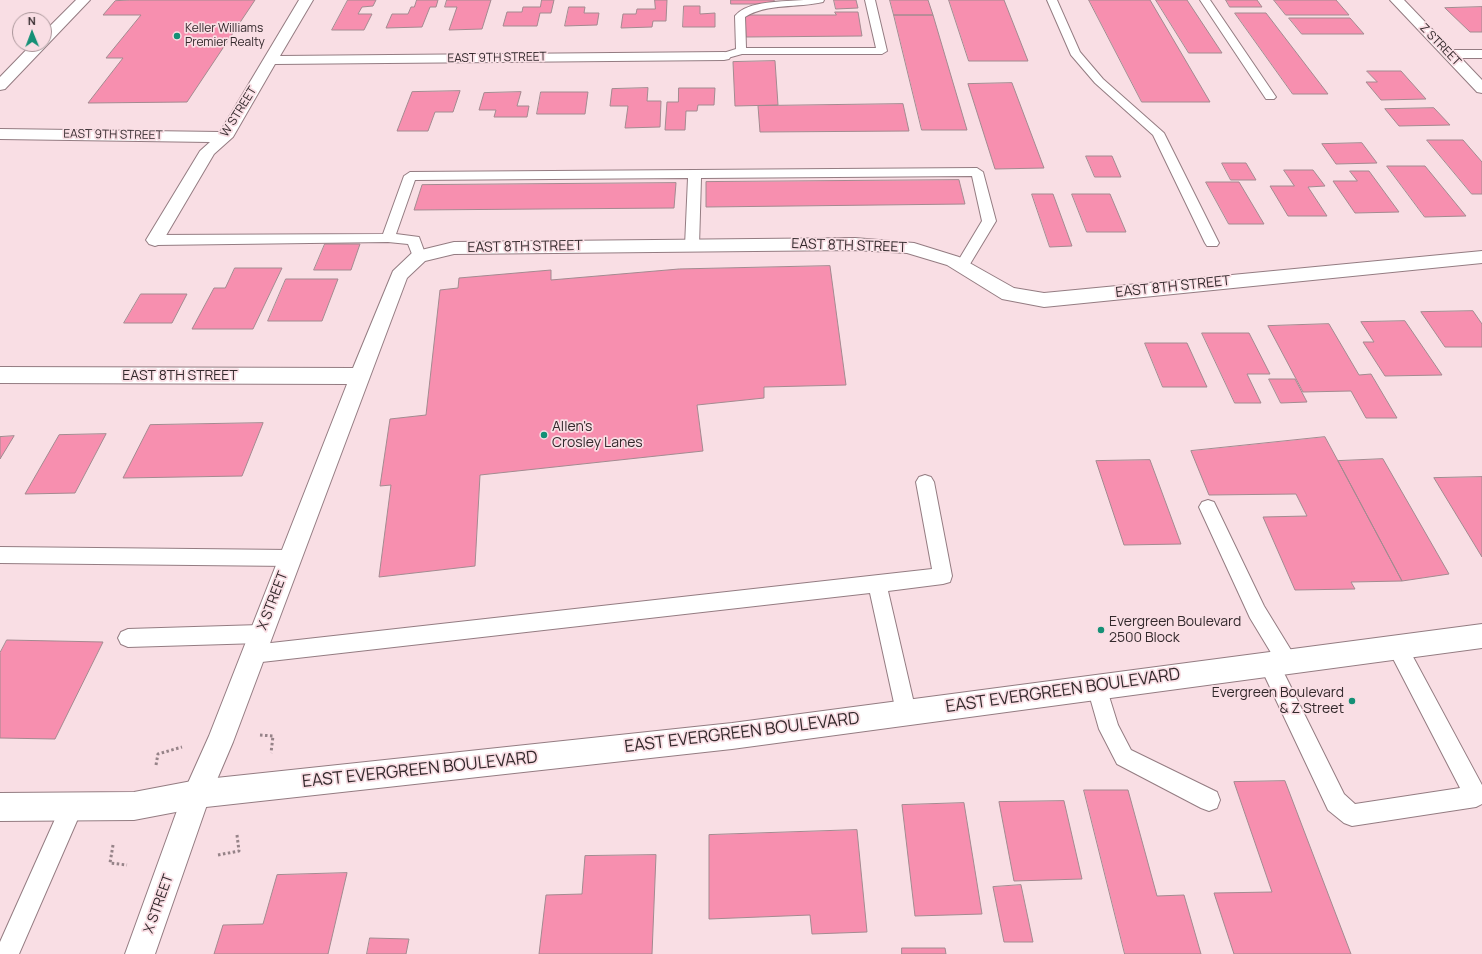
<!DOCTYPE html>
<html>
<head>
<meta charset="utf-8">
<style>
	body { margin:0 }
	#map { position:relative; width:1482px; height:954px; overflow:hidden; background:#f9dee4; font-family:Manrope,sans-serif }
	canvas { display:block }
	.north { position:absolute; left:12px; top:12px; width:40px; height:40px; box-sizing:border-box; background:#f9dee4; border:1px solid #aa969a; border-radius:50%; rotate:359deg; font-size:11px; font-weight:700; line-height:16px; text-align:center; color:#33292c }
	.north::after { content:''; display:block; margin:auto; width:14px; height:18px; background:#159076; clip-path:polygon(50% 0,100% 100%,50% 72%,0 100%) }
</style>
</head>
<body>
<div id="map">
<canvas width="1482" height="954"></canvas>
<div class="north">N</div>
</div>
<script>
const context = document.querySelector('canvas').getContext('2d');
context.lineJoin = 'round';
function paint(path, color) { context.fillStyle = color; context.fill(path, 'evenodd'); }
function trace(path, color, width, dash) { context.strokeStyle = color; context.lineWidth = width; context.lineCap = dash ? 'butt' : 'round'; context.setLineDash(dash || []); context.stroke(path); }
function write(font, color, halo, rows, align = 'center') {
  context.font = font + ' Manrope,sans-serif'; context.lineWidth = 3.5; context.setLineDash([]); context.textBaseline = 'middle'; context.strokeStyle = halo; context.fillStyle = color; for (const [text, x, y, turn = 0] of rows) {
    context.save(); context.translate(x, y); context.rotate((+turn || 0) * Math.PI / 180); context.textAlign = isNaN(turn) ? turn : align; if (halo) context.strokeText(text, 0, 0); context.fillText(text, 0, 0); context.restore();
  }
}
const building = new Path2D(`
	M130,0H255L187,102L88,103L123,58H106L141,15H103L115,1Z
	M348,0H376L373,6L362,7L358,14H372L364,30H332Z
	M417,0H438L436,7H430L422,27L386,28L392,14H408L411,7H414Z
	M447,0H491L482,29L449,30L457,7H445Z
	M542,0H554L551,13H540L537,26H503L507,12H522L523,7H540Z
	M655,0H667L666,21H653L652,27L621,28L623,14H636L637,9H655Z
	M731,0H774L775,4H731Z
	M834,0H856L858,8L836,9Z
	M890,0H928L933,15H894Z
	M949,0H1004L1028,61H969Z
	M1089,0H1150L1210,102H1142Z
	M1156,0H1187L1222,53H1189Z
	M1226,0H1257L1262,7H1230Z
	M1274,0H1336L1349,15H1286Z
	M684,6H700V14L715,13V27H683Z
	M569,7H585L584,13H599L597,25L565,26Z
	M1482,7V32H1470L1445,8Z
	M835,12H858L862,36L746,37L745,15H836Z
	M1235,13H1266L1328,94H1293Z
	M894,15H933L967,130H922Z
	M1289,18H1350L1364,34H1302Z
	M775,61L778,105L735,106L733,62Z
	M1367,71H1401L1426,99L1381,100L1366,82H1377Z
	M1012,83L1044,168L995,169L968,84Z
	M648,88L647,101H661L660,127L625,128L628,106H610L612,89Z
	M679,88H715L714,105H698L697,111H686L685,130H665L667,102H678Z
	M460,91L453,112H435L428,131H397L412,92Z
	M521,92L517,106H529L527,117H494L496,110H479L484,93Z
	M541,92H588L585,114H537Z
	M903,104L909,131L760,132L758,106Z
	M1434,108L1450,125L1399,126L1385,109Z
	M1427,140H1463L1482,162V194H1472Z
	M1362,143L1377,163L1336,164L1322,144Z
	M1086,156H1112L1121,177H1095Z
	M1222,163H1246L1256,180H1231Z
	M1387,166H1425L1466,216L1425,217Z
	M1284,170H1313L1325,186L1308,187L1327,216H1288L1270,186H1294Z
	M1350,171H1369L1399,212L1355,213L1333,181H1357Z
	M959,180L965,204L706,207V182Z
	M1206,182H1239L1264,224H1229Z
	M676,183L674,208L414,210L422,185Z
	M1032,194H1053L1072,246L1050,247Z
	M1072,194H1110L1126,232H1087Z
	M325,244H360L351,270H314Z
	M830,266L846,385L764,387V398L697,405L703,451L480,475L475,566L379,577L391,485L380,486L390,419L426,415L440,290L458,288L459,278L551,270V280L679,269Z
	M235,268H282L253,329H192L214,288H225Z
	M286,279H338L322,321H268Z
	M141,294H187L172,323H124Z
	M1473,311L1482,324V347H1445L1421,312Z
	M1405,321L1442,375L1385,376L1363,342H1374L1361,322Z
	M1329,324L1359,375L1371,374L1397,418H1366L1351,391L1303,392L1268,326Z
	M1202,333H1249L1270,374H1247L1261,403H1235Z
	M1145,343H1187L1207,387H1163Z
	M1269,379H1295L1307,402L1281,403Z
	M263,423L242,476L123,478L150,425Z
	M106,434L75,493L25,494L59,435Z
	M14,436L0,459V437Z
	M1325,437L1338,461L1402,581L1351,582L1355,589L1295,590L1263,517L1307,516L1296,494L1209,495L1191,451Z
	M1383,459L1449,574L1402,581L1338,461Z
	M1150,460L1181,544L1124,545L1096,461Z
	M1482,477V557L1434,478Z
	M7,640L103,642L55,739L0,738V653Z
	M1285,781L1351,954H1234L1214,893L1272,892L1234,782Z
	M1084,790H1128L1157,896L1184,895L1201,954H1125Z
	M1064,801L1082,879L1014,881L999,802Z
	M964,803L982,914L915,916L902,805Z
	M857,830L867,932L812,934L810,915L709,919V835Z
	M656,855L652,954H539L546,895L582,894L585,856Z
	M347,873L328,954H214L223,925L263,924L277,875Z
	M1021,885L1033,942H1004L993,887Z
	M370,938L409,939L406,954H367Z
	M902,948H945L946,954H902Z`);
paint(building, '#f78faf');
trace(building, '#a38a90', 1);
const service = new Path2D(`
	M804,0H824L823,2C798,8 767,3 745,17L746,48H876L865,0H875L887,51L882,54H742L724,59L719,56L720,54L736,49L735,16C748,0 784,2 804,0Z
	M1047,0H1057L1080,52L1103,79L1164,133L1219,243L1217,246H1207L1205,243L1153,135L1095,83L1071,55Z
	M1200,0H1210L1276,97L1274,99H1266Z
	M977,168L983,172L996,221L967,269H957L955,266L982,221L972,176L701,178L699,246L697,249H687L685,246L688,178L415,180L396,234L419,237L426,256L424,259H414L408,244L388,242L155,245L150,243L148,240L150,237L155,235L383,234L404,176L410,172Z
	M925,475L931,477L934,482L952,576L950,582L943,584L888,591L916,712L913,719L906,722L899,719L896,712L870,593L253,663L246,661L243,654L246,647L253,645L932,569L916,482L919,477Z
	M1208,500L1214,502L1264,606L1294,655L1297,662L1294,669L1287,671L1282,669L1344,794L1355,804L1460,788L1387,647L1390,640L1397,638L1404,640L1482,785V804L1476,807L1352,826L1344,823L1328,810L1259,664L1262,657L1269,655L1273,656L1250,618L1199,507L1202,502Z
	M0,547L290,550L296,552L299,558L296,564L290,566L0,563Z
	M260,625L267,628L270,634L267,640L260,643L128,647L121,644L118,638L121,632L128,629Z
	M1097,677L1104,680L1118,725L1131,750L1217,792L1220,800L1217,808L1209,811L1201,808L1117,764L1099,729L1087,687L1090,680Z
	M72,796L80,799L83,807L19,954H0V942L64,799Z`);
const minor = new Path2D(`
	M76,0H90L5,89L0,90V77L32,44H44V32Z
	M299,0H313L280,56L724,52L729,53L731,56L729,59L724,60L275,64L233,137L214,154L161,244L155,246L149,244L146,240L200,151L210,142L0,139V129L220,132Z
	M1390,0H1404L1452,50H1482V58H1461L1482,80V93L1477,92Z
	M855,238L914,243L959,257L1014,288L1044,293L1482,251V263L1044,307L1002,299L947,265L907,253L855,250L454,254L425,261L407,278L233,742L210,796L155,954H125L183,794L209,736L347,384L0,383V367L353,368L393,271L413,252L454,242Z`);
const tertiary = new Path2D(`
	M1482,624V648L732,749L197,808L134,820L0,821V793L134,792L197,780L732,723Z`);
trace(service, '#947c82', 2);
trace(minor, '#947c82', 2);
trace(tertiary, '#947c82', 2);
trace(new Path2D(`
	M260,735L273,736L271,753
	M156,765L158,754L182,747
	M113,845L110,863L127,865
	M218,855L239,851L237,835`), '#968388', 3, [2.5, 2.5]);
paint(service, '#fff');
paint(minor, '#fff');
paint(tertiary, '#fff');
for (const [x, y, r, color] of [
	[177,36,4,"#159076"],
	[544,435,4,"#159076"],
	[1101,630,4,"#159076"],
	[1352,701,4,"#159076"]
]) { const dot = new Path2D(); dot.arc(x, y, r, 0, 2 * Math.PI); context.fillStyle = color; context.fill(dot); trace(dot, '#f9dee4', 1.5); }
write('12px', '#33292c', '#f9dee4', [
	["Keller Williams",185,29],
	["Premier Realty",185,43]
], 'left');
write('12px', '#33292c', '#f9dee4', [
	["Z STREET",1440,45,46],
	["EAST 9TH STREET",497,58,-1],
	["W STREET",239,112,-58],
	["EAST 9TH STREET",113,135,1]
]);
write('14px', '#33292c', '#f9dee4', [
	["EAST 8TH STREET",849,246,2],
	["EAST 8TH STREET",525,247,-1],
	["EAST 8TH STREET",1173,287,-6],
	["EAST 8TH STREET",180,376],
	["X STREET",273,601,-69],
	["X STREET",159,904,-70]
]);
write('14px', '#33292c', '#f9dee4', [
	["Allen's",552,427],
	["Crosley Lanes",552,443],
	["Evergreen Boulevard",1109,622],
	["2500 Block",1109,638],
	["Evergreen Boulevard",1344,693,"right"],
	["& Z Street",1344,709,"right"]
], 'left');
write('17px', '#33292c', '#f9dee4', [
	["EAST EVERGREEN BOULEVARD",1063,691,-8],
	["EAST EVERGREEN BOULEVARD",742,733,-7],
	["EAST EVERGREEN BOULEVARD",420,770,-6]
]);
</script>
</body>
</html>
